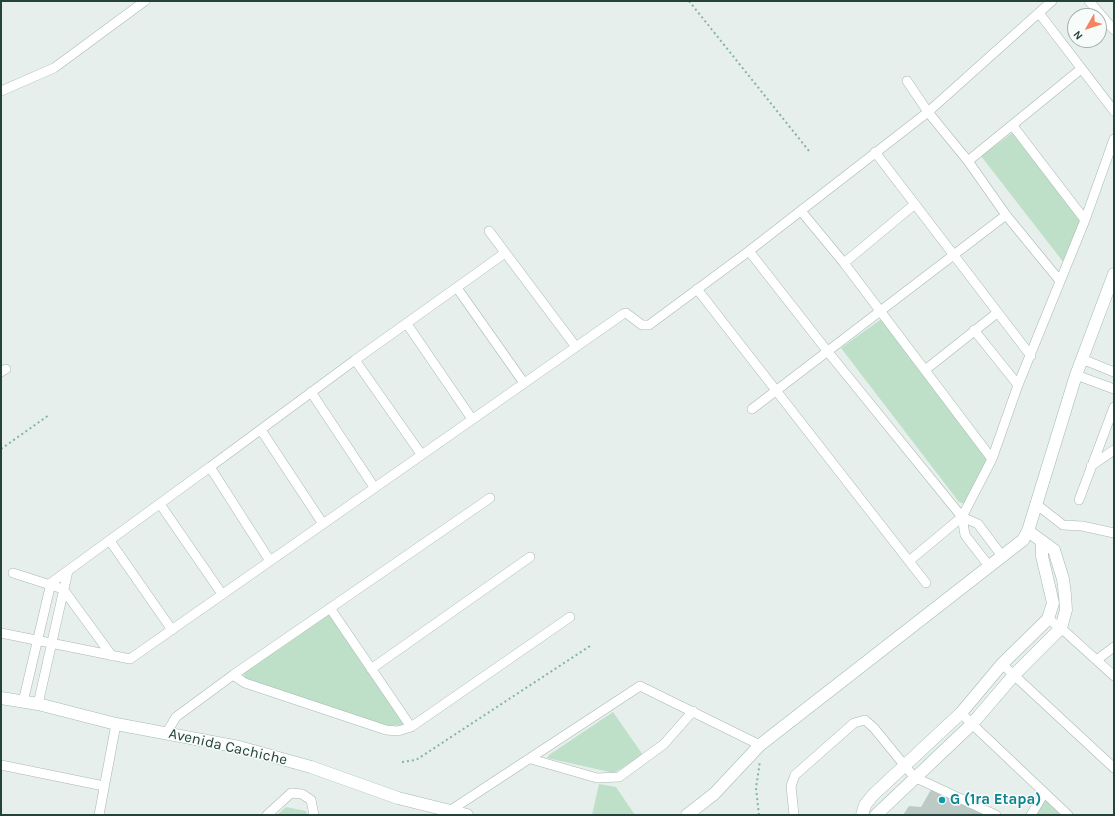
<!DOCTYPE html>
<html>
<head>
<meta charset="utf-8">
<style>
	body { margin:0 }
	#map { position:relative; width:1115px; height:816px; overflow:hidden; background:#e6efeb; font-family:Karla,sans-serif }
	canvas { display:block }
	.frame { position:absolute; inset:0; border:2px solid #24423a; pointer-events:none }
	.north { position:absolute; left:1067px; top:8px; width:40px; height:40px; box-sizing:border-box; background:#f7fbf9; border:1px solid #a3b1ad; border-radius:50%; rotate:231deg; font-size:11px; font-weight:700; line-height:16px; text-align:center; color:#24423a }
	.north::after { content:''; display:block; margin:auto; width:14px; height:18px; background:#f4845f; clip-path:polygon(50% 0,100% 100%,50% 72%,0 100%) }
</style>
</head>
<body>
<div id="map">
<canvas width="1115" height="816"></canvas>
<div class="frame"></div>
<div class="north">N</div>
</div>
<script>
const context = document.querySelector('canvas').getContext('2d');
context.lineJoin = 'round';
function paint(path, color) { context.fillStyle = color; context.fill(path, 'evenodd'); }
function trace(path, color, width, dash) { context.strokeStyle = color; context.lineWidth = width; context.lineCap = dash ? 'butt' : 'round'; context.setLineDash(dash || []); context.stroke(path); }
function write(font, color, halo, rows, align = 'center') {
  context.font = font + ' Karla,sans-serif'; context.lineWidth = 3; context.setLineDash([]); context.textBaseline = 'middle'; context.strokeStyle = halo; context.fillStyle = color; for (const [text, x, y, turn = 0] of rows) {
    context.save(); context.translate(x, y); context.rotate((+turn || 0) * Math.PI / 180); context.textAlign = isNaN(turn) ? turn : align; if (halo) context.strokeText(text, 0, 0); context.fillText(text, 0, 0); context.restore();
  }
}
paint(new Path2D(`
	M1019,128L1085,215L1064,263L981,156Z
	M887,315L992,454L965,504L959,502L841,348Z
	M328,614L331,615L404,720L402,725L386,726L246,680L243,673Z
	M613,712L643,755L614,773L547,758L549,755Z
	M599,784L616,787L635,815H592Z
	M1044,798L1063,815H1036Z
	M286,807L306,811L307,815H277Z`), '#bfe0c8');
paint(new Path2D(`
	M932,788L991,815H903L909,806L921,807Z`), '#bbcac4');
const street = new Path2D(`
	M1089,1L1114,30
	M1039,13L1114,111
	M907,81L928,112L968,161L1006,215L1060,281
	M1,91L54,68L145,1
	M1013,126L1085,220
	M875,152L1031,356
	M968,161L1081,69
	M801,211L844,263L992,459
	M489,231L576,347
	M749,251L828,352L962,517L965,535L989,566
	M844,263L915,204
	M457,288L524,383
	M697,289L926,583
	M407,324L472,419
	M974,330L1018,385
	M1082,359L1114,372
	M925,370L997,313
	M1,372L6,369
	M1076,375L1114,389
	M311,392L374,487
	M752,409L1006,215
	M261,430L323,524
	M421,454L355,360L505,253
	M1091,466L1114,450
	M1079,500L1114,407
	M160,504L222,594
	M1036,504L1063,525L1082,526L1114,533
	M962,517L978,524L1002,556
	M110,541L172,630
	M270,561L210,467L355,360
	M909,561L962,517L992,459L1018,385L1085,220L1114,139
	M13,573L63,589L112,656
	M330,608L411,727
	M1048,619L1061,628L1114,676
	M1,633L130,659L623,314L626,313L642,325H649L749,251L928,112L1052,1
	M1098,659L1114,647
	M1002,664L1114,768
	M371,669L530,557
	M233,675L245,683L386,730L398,731L411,727L570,617
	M23,702L51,583L210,467
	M38,704L68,571
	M961,713L972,724L1068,815
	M167,732L176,717L233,675L490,498
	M531,759L597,778L619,777L664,744L693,711
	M1,765L104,786
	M451,810L640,686L760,745
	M99,815L116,724
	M267,815L291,793L302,794L311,800L314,815
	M794,815L791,786L795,775L854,723L865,720L874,728L914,777L996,815
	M1031,815L1044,793`);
const secondary = new Path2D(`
	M1,698L38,704L116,724L239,747L311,767L398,798L467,815
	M687,815L714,794L760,745L1023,540L1028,531L1076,375L1114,274
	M862,815L865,805L873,795L961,713L1002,664L1048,619L1053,603L1042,556V542
	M876,815L972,724L1014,675L1061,628L1066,610L1065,595L1063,579L1054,550L1028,531`);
trace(street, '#a8b8b2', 10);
trace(secondary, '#a4bbb3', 13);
trace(new Path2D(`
	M689,1L809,151
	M1,449L49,415
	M402,762L416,760L590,646
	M759,815L756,788L760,761`), '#86b3a5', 2, [2, 3]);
trace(street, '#fff', 9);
trace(secondary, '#fff', 12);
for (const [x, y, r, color] of [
	[942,800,4,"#0f9aa8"]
]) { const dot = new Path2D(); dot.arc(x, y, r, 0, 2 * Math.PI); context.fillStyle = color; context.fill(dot); trace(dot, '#f7fbf9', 1.5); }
write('15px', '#24423a', '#f7fbf9', [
	["Avenida Cachiche",228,747,13]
]);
write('bold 15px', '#0d838f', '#f7fbf9', [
	["G (1ra Etapa)",950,800]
], 'left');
</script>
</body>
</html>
